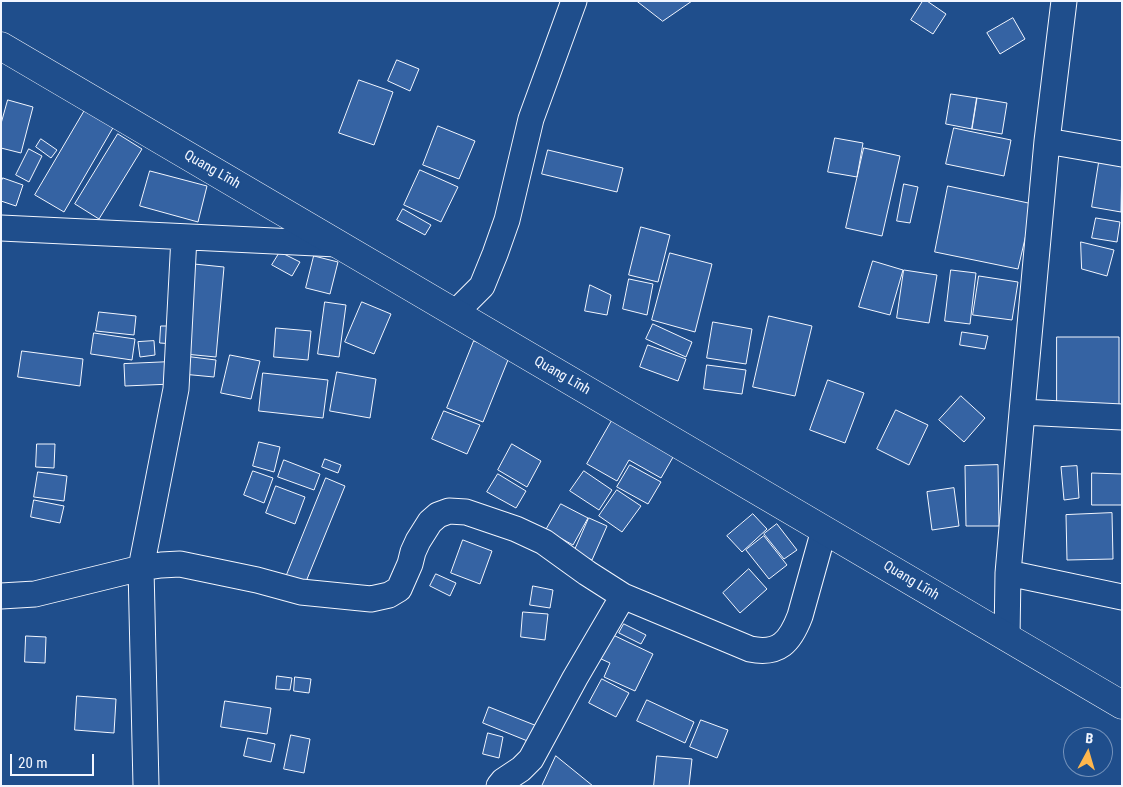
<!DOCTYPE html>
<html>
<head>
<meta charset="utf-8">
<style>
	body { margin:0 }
	#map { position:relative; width:1123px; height:787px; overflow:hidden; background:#1f4e8c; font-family:"Roboto Condensed",sans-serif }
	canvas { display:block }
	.frame { position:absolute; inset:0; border:2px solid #f2f6ff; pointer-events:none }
	.north { position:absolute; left:1063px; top:727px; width:50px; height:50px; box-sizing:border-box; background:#1f4e8c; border:1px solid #7391ba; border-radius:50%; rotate:6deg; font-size:14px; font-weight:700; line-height:20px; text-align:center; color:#f2f6ff }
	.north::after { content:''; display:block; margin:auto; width:18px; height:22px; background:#ffb74d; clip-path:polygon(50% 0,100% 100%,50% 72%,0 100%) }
	.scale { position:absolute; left:10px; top:754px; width:84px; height:22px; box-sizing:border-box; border:2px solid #f2f6ff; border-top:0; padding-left:6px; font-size:15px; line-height:18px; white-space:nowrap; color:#f2f6ff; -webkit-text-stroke:4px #1f4e8c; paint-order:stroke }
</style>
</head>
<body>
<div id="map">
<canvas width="1123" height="787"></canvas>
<div class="frame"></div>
<div class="north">B</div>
<div class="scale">20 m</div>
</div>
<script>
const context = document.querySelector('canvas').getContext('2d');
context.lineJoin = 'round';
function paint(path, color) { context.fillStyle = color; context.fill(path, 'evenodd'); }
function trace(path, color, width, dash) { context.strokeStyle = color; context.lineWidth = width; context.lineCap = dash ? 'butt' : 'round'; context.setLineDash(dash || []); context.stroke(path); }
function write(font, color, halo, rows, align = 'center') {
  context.font = font + ' "Roboto Condensed",sans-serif'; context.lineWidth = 4; context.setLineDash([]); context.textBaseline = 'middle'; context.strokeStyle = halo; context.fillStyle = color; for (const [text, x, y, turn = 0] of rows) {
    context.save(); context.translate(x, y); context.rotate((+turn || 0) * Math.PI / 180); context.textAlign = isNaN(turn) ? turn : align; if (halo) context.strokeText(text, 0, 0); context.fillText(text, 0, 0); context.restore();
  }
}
const building = new Path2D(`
	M637,1H692L663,21Z
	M923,1H927L946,14L933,34L911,20Z
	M1013,18L1025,39L1000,54L987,33Z
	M397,60L419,69L410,91L388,81Z
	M359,80L393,92L374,145L339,133Z
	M951,94L977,98L972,129L946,124Z
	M977,98L1007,103L1002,134L972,129Z
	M8,100L33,107L21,153L1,148V124Z
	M85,110L114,126L64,212L35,195Z
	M438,126L475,141L459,179L423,165Z
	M954,128L1011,140L1004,176L946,164Z
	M118,134L142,149L99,219L75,204Z
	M835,138L863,143L857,177L828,172Z
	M41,139L57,150L51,158L36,147Z
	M864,148L900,156L882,236L846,228Z
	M29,149L42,156L29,182L16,175Z
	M548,150L623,168L617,192L542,174Z
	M1100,156L1122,159L1121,212L1092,207Z
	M420,170L458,187L441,222L404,205Z
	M150,171L207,186L198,222L140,206Z
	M3,178L23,185L16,206L1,201V182Z
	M904,184L918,187L910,223L897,221Z
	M948,186L1033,204L1018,269L935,252Z
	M403,209L431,225L425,235L397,220Z
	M1096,218L1120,222L1117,242L1092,238Z
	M641,227L670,235L658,282L629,275Z
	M1081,242L1114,250L1107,276L1082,269Z
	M280,252L300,262L292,276L272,265Z
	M670,253L712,264L695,332L652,320Z
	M314,256L338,262L330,294L306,288Z
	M873,261L903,270L890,315L859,307Z
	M194,264L224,267L216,357L185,354Z
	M904,270L937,275L929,323L897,318Z
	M951,270L976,273L970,324L945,321Z
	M979,276L1018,282L1012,320L973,315Z
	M629,279L653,284L647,315L623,309Z
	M590,285L611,295L607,315L585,311Z
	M325,302L346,305L339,357L318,354Z
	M362,302L391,314L374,354L345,342Z
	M99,312L136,316L134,335L96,331Z
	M769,316L812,326L795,396L753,387Z
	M713,322L752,329L746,364L707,358Z
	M653,324L692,342L686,357L646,339Z
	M161,326H174V344L160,343Z
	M276,328L311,331L308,360L274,357Z
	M962,332L988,336L985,349L960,345Z
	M94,333L135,339L132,360L91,354Z
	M1057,337H1119V405H1057Z
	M154,341L155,355L140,357L138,342Z
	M474,341L510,355L483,422L447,408Z
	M648,345L686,359L678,381L640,367Z
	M22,351L83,359L80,386L18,377Z
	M230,355L260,361L251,399L221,393Z
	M184,356L216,360L214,377L182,374Z
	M170,362L172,384L125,386L124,364Z
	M707,365L746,370L742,394L704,389Z
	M337,372L376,379L370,418L330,411Z
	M263,373L328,380L323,418L259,411Z
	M828,380L864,393L845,443L810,430Z
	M961,396L985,418L964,442L939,420Z
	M896,410L928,425L909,465L877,449Z
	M444,411L480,425L467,454L432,439Z
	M614,417L676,452L661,478L629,460L617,481L587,464Z
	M259,442L280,447L274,472L253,466Z
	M37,444H55L54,468L36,467Z
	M512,444L541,461L527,487L498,470Z
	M325,459L341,465L338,473L322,467Z
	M284,460L320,474L314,490L278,477Z
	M630,465L661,482L648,504L617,487Z
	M998,465L999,526H966L965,466Z
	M1077,466L1079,498L1064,500L1061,467Z
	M253,471L273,478L264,503L244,495Z
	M584,471L612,490L599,510L570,491Z
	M38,472L67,476L64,501L34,497Z
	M1092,473L1122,474V505H1092Z
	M498,474L526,491L516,508L487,492Z
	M326,478L345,486L305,584L286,577Z
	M276,486L305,497L295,524L266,513Z
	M954,488L959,526L932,530L927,492Z
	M617,490L641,506L622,532L599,516Z
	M34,500L64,506L60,523L31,517Z
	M561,504L588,518L573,545L546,530Z
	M1112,513L1113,559L1067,560L1066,515Z
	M753,514L767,529L742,552L727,536Z
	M589,518L607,526L592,560L574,552Z
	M777,524L797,550L784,559L764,534Z
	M764,536L787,565L769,579L746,550Z
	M463,540L492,551L480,584L451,573Z
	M749,569L767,589L740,613L723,593Z
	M436,574L456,583L450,596L430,586Z
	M533,586L553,590L550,608L530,605Z
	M523,612L548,614L545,640L521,637Z
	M624,624L646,635L641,644L619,633Z
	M611,634L653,654L635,691L604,677L610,663L599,658Z
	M26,636L46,637L45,663L25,662Z
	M277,676L292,678L290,690L276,689Z
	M295,677L311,679L309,693L294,691Z
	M602,679L629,693L616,717L589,703Z
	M77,696L116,699L114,733L75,730Z
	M647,700L694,722L685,743L637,721Z
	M225,701L271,708L267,734L221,727Z
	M489,707L537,726L530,742L483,723Z
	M701,720L728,730L717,758L690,747Z
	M488,733L503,737L499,758L483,754Z
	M291,735L310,739L304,773L284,769Z
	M248,738L275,744L271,762L244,756Z
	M556,756L593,786H542Z
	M657,756L692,759L689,786H654Z`);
paint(building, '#3563a3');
trace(building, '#f2f6ff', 1);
const minor = new Path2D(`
	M1047,141L1122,154
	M1,228L337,244
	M455,313L482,286L495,254L507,220L531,119L574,1
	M1022,412L1122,417
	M1008,573L1122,597
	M1,596L35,594L141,568L176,389L184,237
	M1007,638L1008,573L1022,412L1047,141L1064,1
	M146,786L141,568L161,565L180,564L257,580L301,592L371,599L389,595L399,589L410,564L413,552L418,541L430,522L438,515L449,511L466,512L516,529L544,542L587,573L623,596L750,649C779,655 790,642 800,616L824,530
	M499,786L503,781L521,769L531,759L575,678L623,596`);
const tertiary = new Path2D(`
	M1,46L1122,705`);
trace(minor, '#f2f6ff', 27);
trace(tertiary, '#f2f6ff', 29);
trace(minor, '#1f4e8c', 25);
trace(tertiary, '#1f4e8c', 28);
write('14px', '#f2f6ff', '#1f4e8c', [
	["Quang Lĩnh",212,170,30],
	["Quang Lĩnh",562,376,30],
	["Quang Lĩnh",911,581,31]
]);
</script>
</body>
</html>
